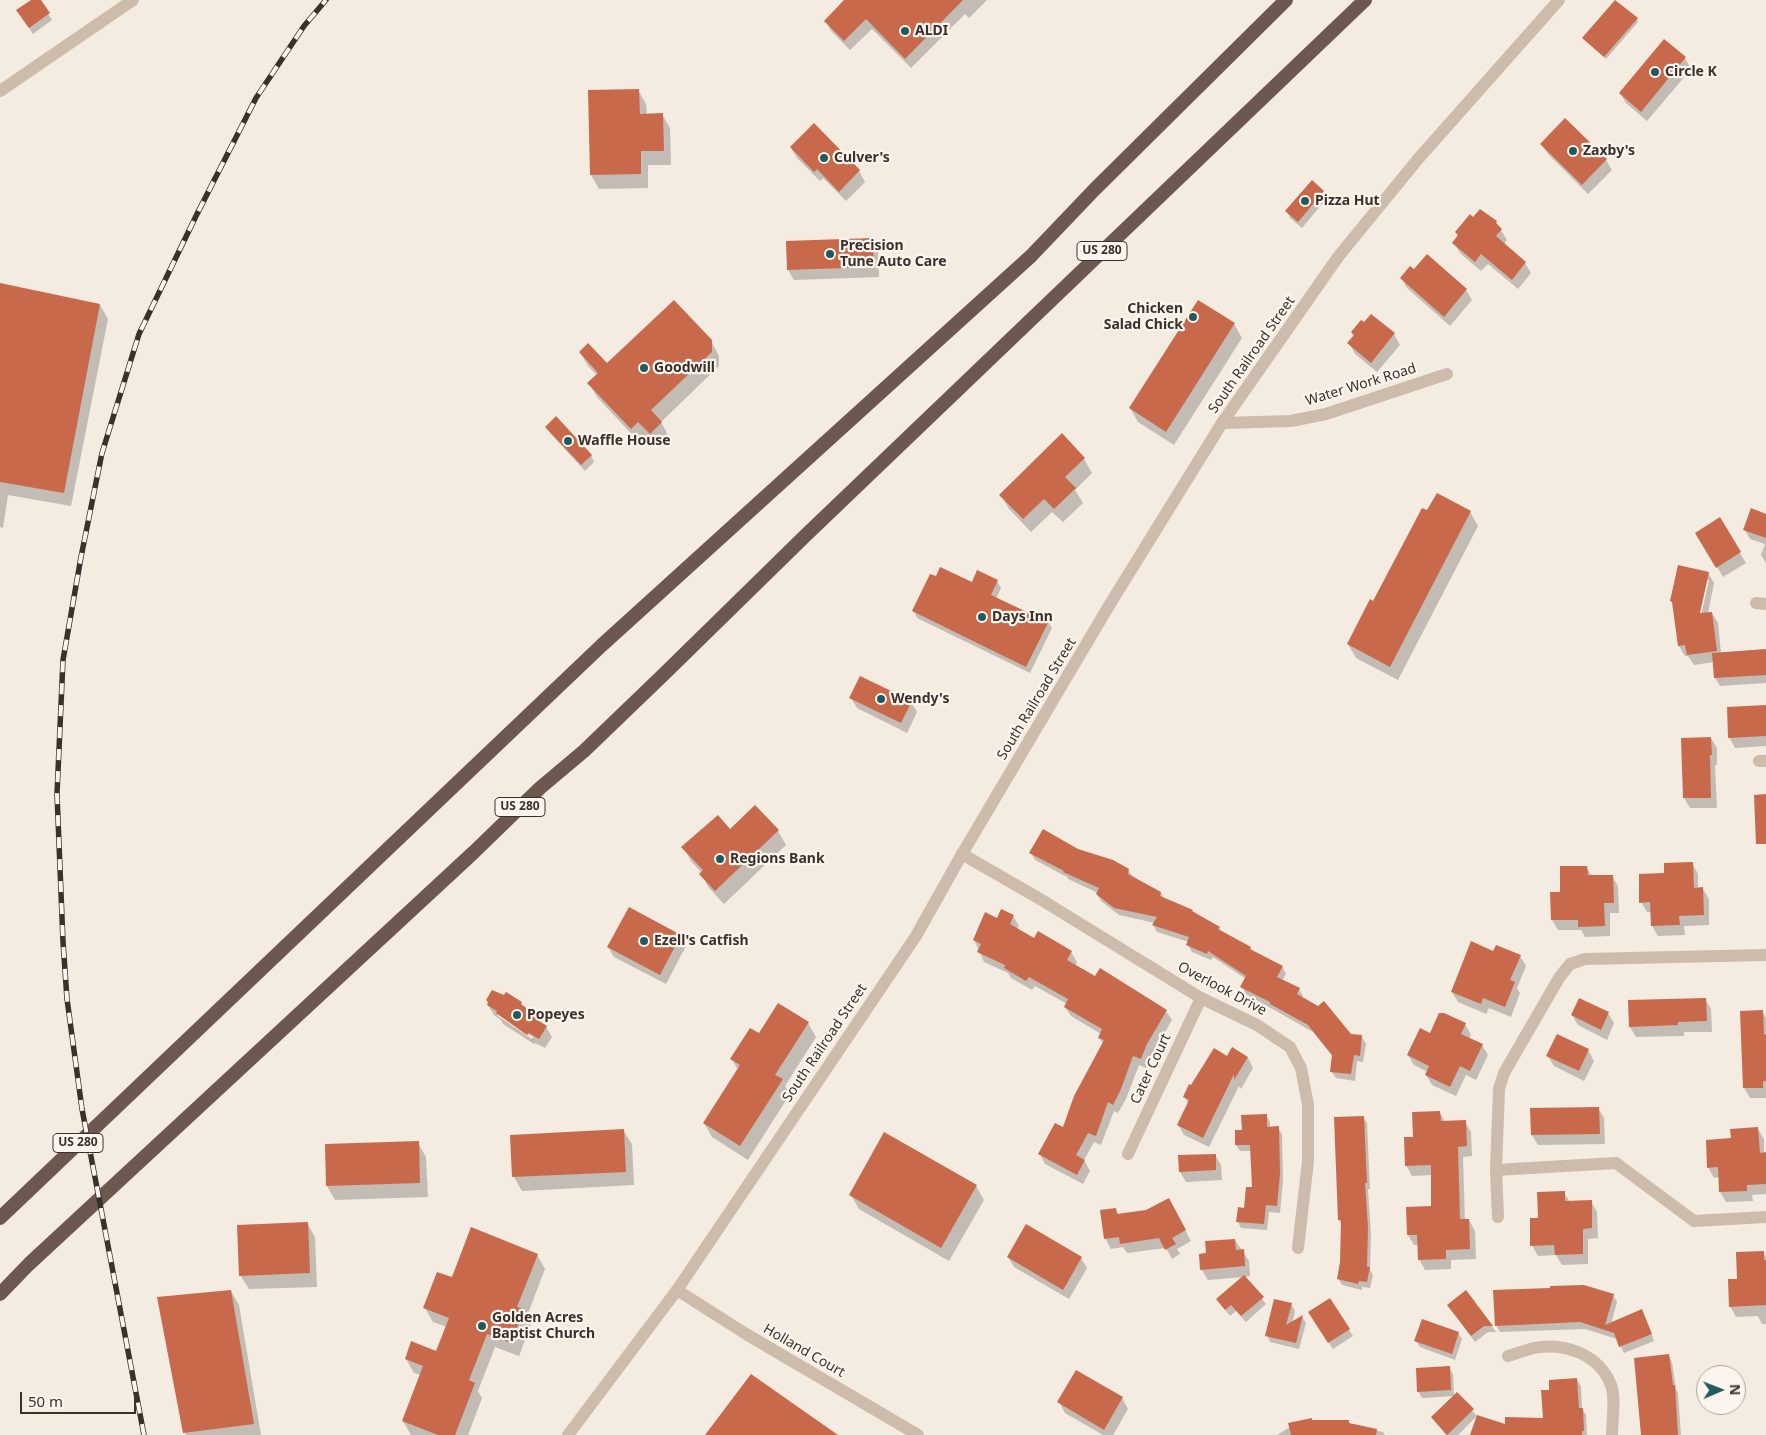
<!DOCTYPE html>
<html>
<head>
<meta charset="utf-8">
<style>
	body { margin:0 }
	#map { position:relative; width:1766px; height:1435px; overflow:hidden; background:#f4ebe1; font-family:"Noto Sans",sans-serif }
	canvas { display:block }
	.north { position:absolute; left:1696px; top:1365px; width:50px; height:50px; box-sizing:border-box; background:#fbf5ee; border:1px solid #aea6a0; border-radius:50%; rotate:89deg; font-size:14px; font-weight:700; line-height:20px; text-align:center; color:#3b302b }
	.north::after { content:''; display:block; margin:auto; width:18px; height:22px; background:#1f5a5e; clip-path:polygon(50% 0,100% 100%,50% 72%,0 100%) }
	.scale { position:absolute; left:20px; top:1392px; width:116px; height:22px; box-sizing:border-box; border:2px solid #3b302b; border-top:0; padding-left:6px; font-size:15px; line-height:18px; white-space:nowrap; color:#3b302b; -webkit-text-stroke:4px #fbf5ee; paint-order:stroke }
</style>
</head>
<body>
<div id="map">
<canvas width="1766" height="1435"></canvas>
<div class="north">N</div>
<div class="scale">50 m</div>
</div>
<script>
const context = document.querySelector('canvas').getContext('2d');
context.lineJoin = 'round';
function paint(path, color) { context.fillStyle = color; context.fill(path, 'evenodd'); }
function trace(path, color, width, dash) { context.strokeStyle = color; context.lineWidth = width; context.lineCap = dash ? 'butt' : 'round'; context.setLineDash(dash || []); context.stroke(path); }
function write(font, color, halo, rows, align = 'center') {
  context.font = font + ' "Noto Sans",sans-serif'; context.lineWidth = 4.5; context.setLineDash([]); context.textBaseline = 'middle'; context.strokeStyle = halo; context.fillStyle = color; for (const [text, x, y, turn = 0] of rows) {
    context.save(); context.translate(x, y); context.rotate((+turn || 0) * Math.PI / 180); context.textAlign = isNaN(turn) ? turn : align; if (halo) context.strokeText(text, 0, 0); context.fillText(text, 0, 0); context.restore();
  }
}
paint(new Path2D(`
	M33,0H39L52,20L33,34L22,17Z
	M846,0H987L969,18L965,14L911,68L872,29L850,50L831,31L826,21Z
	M1637,19L1638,22L1606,59L1584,39Z
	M1664,40L1685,58L1691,69L1647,121L1626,103L1620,93Z
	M638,90L646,104L647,115L662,114L670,128L671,165H648V188L599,189L591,175Z
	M814,125L859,171L865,182L846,201L823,178L820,181L797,158L791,148Z
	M1542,144L1606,160L1612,170L1588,194L1548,154Z
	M1312,182L1323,192L1327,198L1302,228L1290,218L1287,211Z
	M1473,219L1496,222L1507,240L1504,244L1525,263L1531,273L1518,289L1488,264L1481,271L1460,253L1454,243L1459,236L1456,233Z
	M872,240L878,250L879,277L794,280L788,270Z
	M1428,256L1466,290L1472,300L1450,326L1407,288L1401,278L1414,271Z
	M0,284L100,305L108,319L71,506L8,495L3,528L0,527Z
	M1234,324L1242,338L1174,445L1138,422L1130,408Z
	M1352,333L1394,334L1400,345L1377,372L1355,354L1349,343L1354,337Z
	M711,341L719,356V366L661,422L669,437L659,447L647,435L639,442L597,397L589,383L597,375L588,366L580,352L607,365Z
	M546,427L591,455L594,462L585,471L550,433Z
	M1062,435L1084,459L1092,473L1075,490L1083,503L1063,522L1052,512L1031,532L1009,509L1001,495Z
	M1428,512H1470L1478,526L1398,680L1356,658L1348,644Z
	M1766,515V563L1761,555L1765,544L1750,539L1745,530Z
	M1719,519L1746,563L1723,577L1697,533Z
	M1708,573L1714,583L1708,613H1712L1718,623L1721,653L1766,650V683L1720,686L1715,678L1714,662L1694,665L1688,656H1685L1679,646L1674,606L1671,601ZM1706,580H1709L1700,620L1698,619Z
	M997,581L1001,588L996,599L1048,622L1052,628L1030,673L917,618L914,611L972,584Z
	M851,698L911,702L917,712L907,733L857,708Z
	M1766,707V746L1735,748L1729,737Z
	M1711,738L1717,748V765H1715L1717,808H1690L1684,798Z
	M730,830L778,831L786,845L724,904L709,888L701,874L702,873L691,861L683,847Z
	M1077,850L1128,870L1133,877L1161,893L1164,899L1192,911L1193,913L1219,928L1222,933L1250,948L1251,951L1282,966L1286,974L1282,981L1299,989L1303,996L1302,998L1350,1035L1362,1037L1366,1044L1363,1062L1357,1061L1355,1081L1336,1078L1331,1071L1333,1057L1313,1032L1246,994L1242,987L1246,979L1213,957L1211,960L1192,952L1188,945L1189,942L1157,932L1153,925L1155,923L1119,915L1101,901L1097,894L1098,893L1068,879L1067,877L1035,860L1031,853Z
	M1692,863L1698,874V889H1703L1709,899V925L1684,926L1685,935L1658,936L1652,926V912H1647L1641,902L1666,874Z
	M1586,867L1592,876H1612L1618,886L1619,913H1610V936L1585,937L1581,930H1558L1552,920L1562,893Z
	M1013,916L1019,926L1017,929L1034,940L1071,952L1077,962L1075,966L1095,978L1166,1011L1172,1020L1152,1054L1146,1068L1139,1065L1126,1099L1118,1113L1114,1111L1101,1145L1094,1142L1084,1160L1090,1171L1083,1184L1045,1164L1040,1154L1064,1129L1103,1044L1100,1038L1101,1034L1071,1016L1065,1007L1067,1004L1035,986L1032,990L1011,978L1008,973L984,962L974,940L998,919Z
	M680,936L686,946L666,984L614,957L608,947Z
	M1494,952L1520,956L1526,966L1517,988L1520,993L1511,1017L1489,1008L1486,1014L1458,1002L1452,992Z
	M1705,999L1711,1009L1712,1032H1684V1036L1636,1037L1630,1027Z
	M521,1003L523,1008L546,1027L552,1037L545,1048L535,1043L534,1044L503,1024L501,1020L494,1015L488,1005ZM498,1013L533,1037L532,1039L498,1016Z
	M1762,1011L1766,1018V1098H1750L1744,1088L1741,1012Z
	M1608,1013L1614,1023L1607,1040L1578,1025L1572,1015Z
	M808,1023L816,1037L785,1086L790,1094L748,1160L712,1137L704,1123L738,1070L732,1059L759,1035Z
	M1465,1024L1471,1035L1469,1039L1482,1045L1488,1055L1476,1080L1466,1075L1456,1096L1432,1085L1426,1075L1428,1072L1414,1065L1408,1055L1431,1035Z
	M1588,1050L1594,1061L1584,1081L1554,1066L1548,1056Z
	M1228,1057L1248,1058L1253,1068L1241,1089L1239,1086L1209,1147L1184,1135L1178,1125L1188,1104L1185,1097L1192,1086Z
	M1598,1108L1604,1118L1605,1144L1538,1145L1532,1135Z
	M1440,1113L1445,1122H1465L1471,1132L1472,1156L1463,1157L1465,1221L1469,1220L1475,1231L1476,1259L1451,1260V1269L1425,1270L1419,1259L1418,1245H1414L1408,1235L1407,1208L1432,1207V1175L1412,1176L1406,1165L1414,1138Z
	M1266,1115L1270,1122V1128H1278L1282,1134L1283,1181L1280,1213L1269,1212L1267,1230L1241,1228L1238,1222L1253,1189L1252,1151H1240L1236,1145L1243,1131Z
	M1363,1117L1367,1123L1370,1189H1368L1371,1235L1370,1270L1373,1275L1370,1288L1362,1287V1290L1342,1285L1338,1278L1341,1262L1342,1226L1339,1220Z
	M1758,1129L1764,1139V1154H1766V1194L1752,1195L1753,1201L1726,1202L1720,1192V1177L1714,1178L1708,1167L1732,1140Z
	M623,1130L632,1144L634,1185L522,1191L514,1177L512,1136Z
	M418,1143L426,1157L428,1197L335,1200L327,1186Z
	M1215,1155L1221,1165L1222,1180L1186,1182L1180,1172Z
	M976,1186L984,1200L949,1261L859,1209L851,1195Z
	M1564,1193L1570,1202L1591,1201L1597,1212L1598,1238L1588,1239V1264L1562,1265L1556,1255L1538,1256L1532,1245L1539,1219Z
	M1168,1199L1191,1241L1177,1249L1180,1254L1172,1259L1166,1248L1127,1253L1123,1247L1111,1249L1105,1238L1116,1209L1119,1215L1147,1211Z
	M307,1223L315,1237L317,1287L249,1289L240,1275Z
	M1235,1240L1249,1261L1250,1276L1245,1277L1266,1304L1246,1322L1236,1311L1230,1316L1222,1306L1244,1277L1208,1280L1202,1270L1207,1254Z
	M1763,1252L1766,1257V1324H1762L1758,1316L1736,1317L1730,1306L1738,1280Z
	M537,1255L545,1269L527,1316L531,1324L519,1356L495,1347L478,1391L482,1398L468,1435H411L403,1421L420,1375L414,1373L406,1359L437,1353L447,1327L433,1322L425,1308L452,1279Z
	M1008,1257L1081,1258L1087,1268L1069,1299L1014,1267Z
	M1551,1290L1613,1295L1617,1302L1611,1324L1645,1317L1654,1341L1624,1353L1617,1339L1585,1329L1500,1332L1496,1325Z
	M231,1291L239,1305L261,1435H186L185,1432Z
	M1466,1292L1496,1332H1488L1475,1342L1448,1305Z
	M1291,1304L1295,1311L1292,1324L1302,1317L1306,1323L1299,1349L1270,1342L1267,1335Z
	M1313,1319L1349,1330L1353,1336L1333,1349Z
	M1458,1333L1462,1339L1455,1360L1420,1347L1416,1341Z
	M1669,1356L1672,1362L1676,1389L1678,1393L1681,1435H1642Z
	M1449,1368L1453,1374L1454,1396L1457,1394L1477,1416L1458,1435H1446L1432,1418L1454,1396L1422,1398L1418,1391Z
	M1577,1380L1581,1386L1582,1409L1586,1415L1587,1435H1548L1550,1391Z
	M1122,1398L1128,1409L1113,1435H1103L1065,1413L1059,1402Z
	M1312,1421L1350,1425L1383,1432L1385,1435H1277L1290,1427Z`), '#0003');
paint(new Path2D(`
	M31,0H41L50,13L29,28L16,10Z
	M844,0H963L905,59L866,19L844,41L824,21Z
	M1615,0L1638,18L1604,57L1582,38Z
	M1664,39L1686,57L1641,112L1619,93Z
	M639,89L640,114L663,113L664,151H641V174L590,175L588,90Z
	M1565,118L1607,159L1582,185L1540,144Z
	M814,123L860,170L839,192L817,169L814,172L790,147Z
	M1312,180L1324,191L1298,222L1285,211Z
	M1480,209L1497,221L1496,223L1502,229L1496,236L1526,262L1512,280L1481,254L1475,262L1452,243L1458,235L1455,232L1470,214L1473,217Z
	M873,238L874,267L787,270L786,241Z
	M1427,254L1467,289L1444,317L1400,278L1410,266L1414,269Z
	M0,283L100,304L64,493L0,482Z
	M674,300L712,340V352L651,410L662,422L650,434L638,422L631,429L587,383L598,373L579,352L588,343L607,363Z
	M1198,300L1235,323L1166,432L1129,408Z
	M1371,314L1395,333L1371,363L1347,343L1354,335L1351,332L1361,320L1364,322Z
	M556,416L592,455L581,465L545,427Z
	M1062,433L1085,458L1065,477L1076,488L1054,509L1044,499L1023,519L999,495Z
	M1437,493L1471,511L1390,667L1347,644L1370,599L1373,601L1422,508L1427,510Z
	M1751,508L1766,514V538L1743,530Z
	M1720,517L1741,552L1716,568L1695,533Z
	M1678,565L1709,572L1700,613L1712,612L1717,651L1687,655L1685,645L1678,646L1672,602L1670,601Z
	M940,567L972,582L977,570L998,580L991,595L1029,613V611L1049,621L1026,667L912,611L930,574L936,576Z
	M1766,649V675L1714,678L1712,653Z
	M860,676L912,701L901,723L849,698Z
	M1766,705V736L1728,738L1727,707Z
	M1711,737L1712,755H1710L1711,798H1683L1681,738Z
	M1766,794V844H1756L1754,795Z
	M755,805L779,830L715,891L699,874L703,870L681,847L718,815L730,829Z
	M1043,829L1078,849L1113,860L1129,869L1128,874L1161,892L1160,896L1193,910L1192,911L1220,927L1218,929L1251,947L1250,949L1283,966L1277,977L1300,988L1297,994L1318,1006L1324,1001L1351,1034L1362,1035L1360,1056L1354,1055L1351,1074L1330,1072L1332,1055L1308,1025L1270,1004V1002L1240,987L1246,976L1208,951L1207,954L1186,945L1189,937L1152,925L1157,917L1114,908L1096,894L1099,888L1063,872L1064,871L1029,853Z
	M1693,862L1694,888L1703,887L1704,915L1679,916L1680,925L1651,926L1650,902L1639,903V874L1664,873V863Z
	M1560,866H1587L1588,875H1613L1614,903H1604L1605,926L1578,927V920H1551L1550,892H1560Z
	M629,907L681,935L660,975L607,947Z
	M1001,909L1014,915L1010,924L1034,938L1038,931L1072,951L1067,960L1095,976L1100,968L1167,1010L1147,1044L1141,1059L1133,1056L1121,1089L1113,1105L1108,1102L1096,1136L1088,1133L1076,1155L1085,1160L1077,1175L1038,1154L1055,1123L1063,1127L1074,1096L1104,1040L1098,1038L1102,1029L1064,1007L1068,999L1029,977L1026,981L1004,968L1005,965L977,952L981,944L973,940L985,912L997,918Z
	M1471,941L1493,951L1496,945L1521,955L1510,980L1515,982L1505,1007L1483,998L1481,1004L1451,992Z
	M492,990L504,995L506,992L522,1002L521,1004L537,1016L536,1019L547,1026L539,1039L529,1033L527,1035L496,1013L497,1011L487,1005L488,1002L486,1000Z
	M1579,998L1609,1012L1601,1030L1571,1015Z
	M1706,998L1707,1021L1678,1022V1025L1629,1027L1628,1000Z
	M778,1003L809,1022L775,1075L783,1079L740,1146L703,1123L740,1065L730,1059L750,1028L759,1033Z
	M1763,1010L1764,1035L1766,1034V1081H1763V1088H1743L1740,1011Z
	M1439,1013H1444L1466,1023L1461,1034L1483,1044L1470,1071L1460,1066L1450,1087L1425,1075L1429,1066L1407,1055L1420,1028L1430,1033Z
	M1557,1034L1589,1049L1579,1071L1546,1056Z
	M1232,1047L1248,1057L1234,1080V1074L1203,1138L1177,1125L1189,1100L1183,1097L1189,1084L1191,1085L1214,1048L1227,1056Z
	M1599,1107L1600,1134L1531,1135L1530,1108Z
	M1440,1111L1441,1121L1466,1120L1467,1146L1458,1147L1460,1219H1469L1470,1249L1446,1250V1259L1418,1260L1417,1235H1407L1406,1207L1431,1206V1165L1405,1166L1404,1137H1413L1412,1112Z
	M1267,1114V1127L1279,1126L1280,1174L1277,1206L1266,1205L1264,1224L1236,1222L1238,1207L1244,1208L1246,1187H1252L1250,1145H1235V1130H1242L1241,1115Z
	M1364,1116L1367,1183H1365L1368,1228L1367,1267H1370L1367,1282L1359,1281L1358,1284L1337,1279L1340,1262L1341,1220H1338L1334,1117Z
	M1758,1127L1760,1153L1766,1152V1184L1747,1185V1191L1719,1192L1718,1167L1707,1168L1706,1140L1731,1138L1730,1129Z
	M624,1129L626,1172L512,1177L510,1135Z
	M884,1132L977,1185L941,1248L849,1195Z
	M419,1141L420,1183L326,1186L325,1144Z
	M1216,1154V1170L1179,1172L1178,1155Z
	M1565,1191V1201L1592,1200V1228L1583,1229V1254L1555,1255L1554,1245L1530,1246V1218H1538L1537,1192Z
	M1169,1198L1186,1230L1172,1238L1176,1244L1165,1250L1159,1238L1120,1244L1119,1237L1104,1239L1100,1210L1116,1208L1117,1214L1146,1210Z
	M308,1222L310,1273L239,1276L237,1225Z
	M1026,1224L1082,1257L1063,1290L1007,1257Z
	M471,1227L538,1254L517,1307L524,1309L511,1343L487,1334L469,1380L475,1383L455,1435H438L402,1421L423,1366L405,1359L411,1341L436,1351L449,1318L423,1308L437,1272L452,1277Z
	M1235,1239L1236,1250L1244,1249L1245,1266L1200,1270L1199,1254L1206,1253L1205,1241Z
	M1764,1251V1260H1766V1305L1729,1307L1728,1279H1737L1736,1252Z
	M1244,1275L1264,1297L1241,1316L1231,1305L1225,1310L1216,1299Z
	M1584,1285L1614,1294L1605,1325L1642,1309L1652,1334L1619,1347L1614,1333L1580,1322L1495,1326L1493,1290L1550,1288V1286Z
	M231,1290L254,1424L183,1433L157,1297Z
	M1466,1290L1493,1326H1484L1471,1336L1447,1305Z
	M1330,1298L1350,1329L1328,1343L1308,1312Z
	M1274,1299L1292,1303L1286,1325L1303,1315L1296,1343L1265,1336Z
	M1422,1319L1459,1332L1452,1354L1414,1341Z
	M1669,1354L1673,1385H1675L1678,1435H1641L1634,1358Z
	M1450,1366L1451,1390L1417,1392L1416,1368Z
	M1076,1370L1123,1397L1104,1430L1057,1402Z
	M751,1374L838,1435H705Z
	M1577,1378L1579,1408H1583L1584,1431H1582V1435H1470L1477,1415L1505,1424V1417L1543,1418L1541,1390H1549V1380Z
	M1457,1392L1474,1409L1447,1435L1431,1417Z
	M1312,1418V1420H1349V1423L1377,1429L1376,1435H1291L1288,1423Z`), '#c8694b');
trace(new Path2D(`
	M1222,423L1291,421L1326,414L1447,374
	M1756,603L1766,604
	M1759,761H1766
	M962,854L1040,899L1201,998L1257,1025L1290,1047L1301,1068L1308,1105V1161L1298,1248
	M1128,1154L1201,998
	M1496,1170L1616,1163L1694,1221L1766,1217
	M1498,1217L1496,1170L1499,1089L1504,1073L1559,978L1570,964L1585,959L1766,955
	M677,1290L746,1334L918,1435
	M1508,1356C1516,1354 1525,1350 1534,1348C1564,1342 1599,1354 1611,1385C1616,1397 1612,1421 1612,1435`), '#cdbbac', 12);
trace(new Path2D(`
	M0,91L133,0
	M568,1435L677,1290L916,936L962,854L1110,604L1222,423L1338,257L1418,159L1559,0`), '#cdbbac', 12);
trace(new Path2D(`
	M0,1218L602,645L1031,256L1095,189L1286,0
	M0,1294L29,1264L474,852L540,788L584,751L662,676L806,535L1365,0`), '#6c584f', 14);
const rail = new Path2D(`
	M144,1435L82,1109L67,999L63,942L57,794L63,660L81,557L102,453L139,334L197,214L256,98L304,26L326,0`);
trace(rail, '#3b302b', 5.5);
trace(rail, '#fbf5ee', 4, [11]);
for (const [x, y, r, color] of [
	[905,31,5,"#1f5a5e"],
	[1655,72,5,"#1f5a5e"],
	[1573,151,5,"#1f5a5e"],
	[824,158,5,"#1f5a5e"],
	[1305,201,5,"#1f5a5e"],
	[830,254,5,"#1f5a5e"],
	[1193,317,5,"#1f5a5e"],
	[644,368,5,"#1f5a5e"],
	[568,441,5,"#1f5a5e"],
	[982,617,5,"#1f5a5e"],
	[881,699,5,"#1f5a5e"],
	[720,859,5,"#1f5a5e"],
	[644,941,5,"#1f5a5e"],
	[517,1015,5,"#1f5a5e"],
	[482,1326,5,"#1f5a5e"]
]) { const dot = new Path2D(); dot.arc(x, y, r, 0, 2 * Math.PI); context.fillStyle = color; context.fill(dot); trace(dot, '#fbf5ee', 2); }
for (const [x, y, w] of [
	[1102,251,50],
	[520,807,50],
	[78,1143,50]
]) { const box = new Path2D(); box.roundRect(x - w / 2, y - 9.5, w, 19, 4); context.fillStyle = '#fbf5ee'; context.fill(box); trace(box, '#3b302b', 1); }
write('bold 12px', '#3b302b', null, [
	["US 280",1102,251],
	["US 280",520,807],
	["US 280",78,1143]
]);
write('bold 14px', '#3b302b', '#fbf5ee', [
	["ALDI",915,31],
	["Circle K",1665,72],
	["Zaxby's",1583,151],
	["Culver's",834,158],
	["Pizza Hut",1315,201],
	["Precision",840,246],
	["Tune Auto Care",840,262],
	["Chicken",1183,309,"right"],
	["Salad Chick",1183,325,"right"],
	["Goodwill",654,368],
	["Waffle House",578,441],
	["Days Inn",992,617],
	["Wendy's",891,699],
	["Regions Bank",730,859],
	["Ezell's Catfish",654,941],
	["Popeyes",527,1015],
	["Golden Acres",492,1318],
	["Baptist Church",492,1334]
], 'left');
write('14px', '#3b302b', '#fbf5ee', [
	["South Railroad Street",1252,355,-55],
	["Water Work Road",1361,385,-17],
	["South Railroad Street",1037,699,-59],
	["Overlook Drive",1222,989,28],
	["South Railroad Street",825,1043,-56],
	["Cater Court",1151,1069,-65],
	["Holland Court",804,1351,30]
]);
</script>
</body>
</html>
